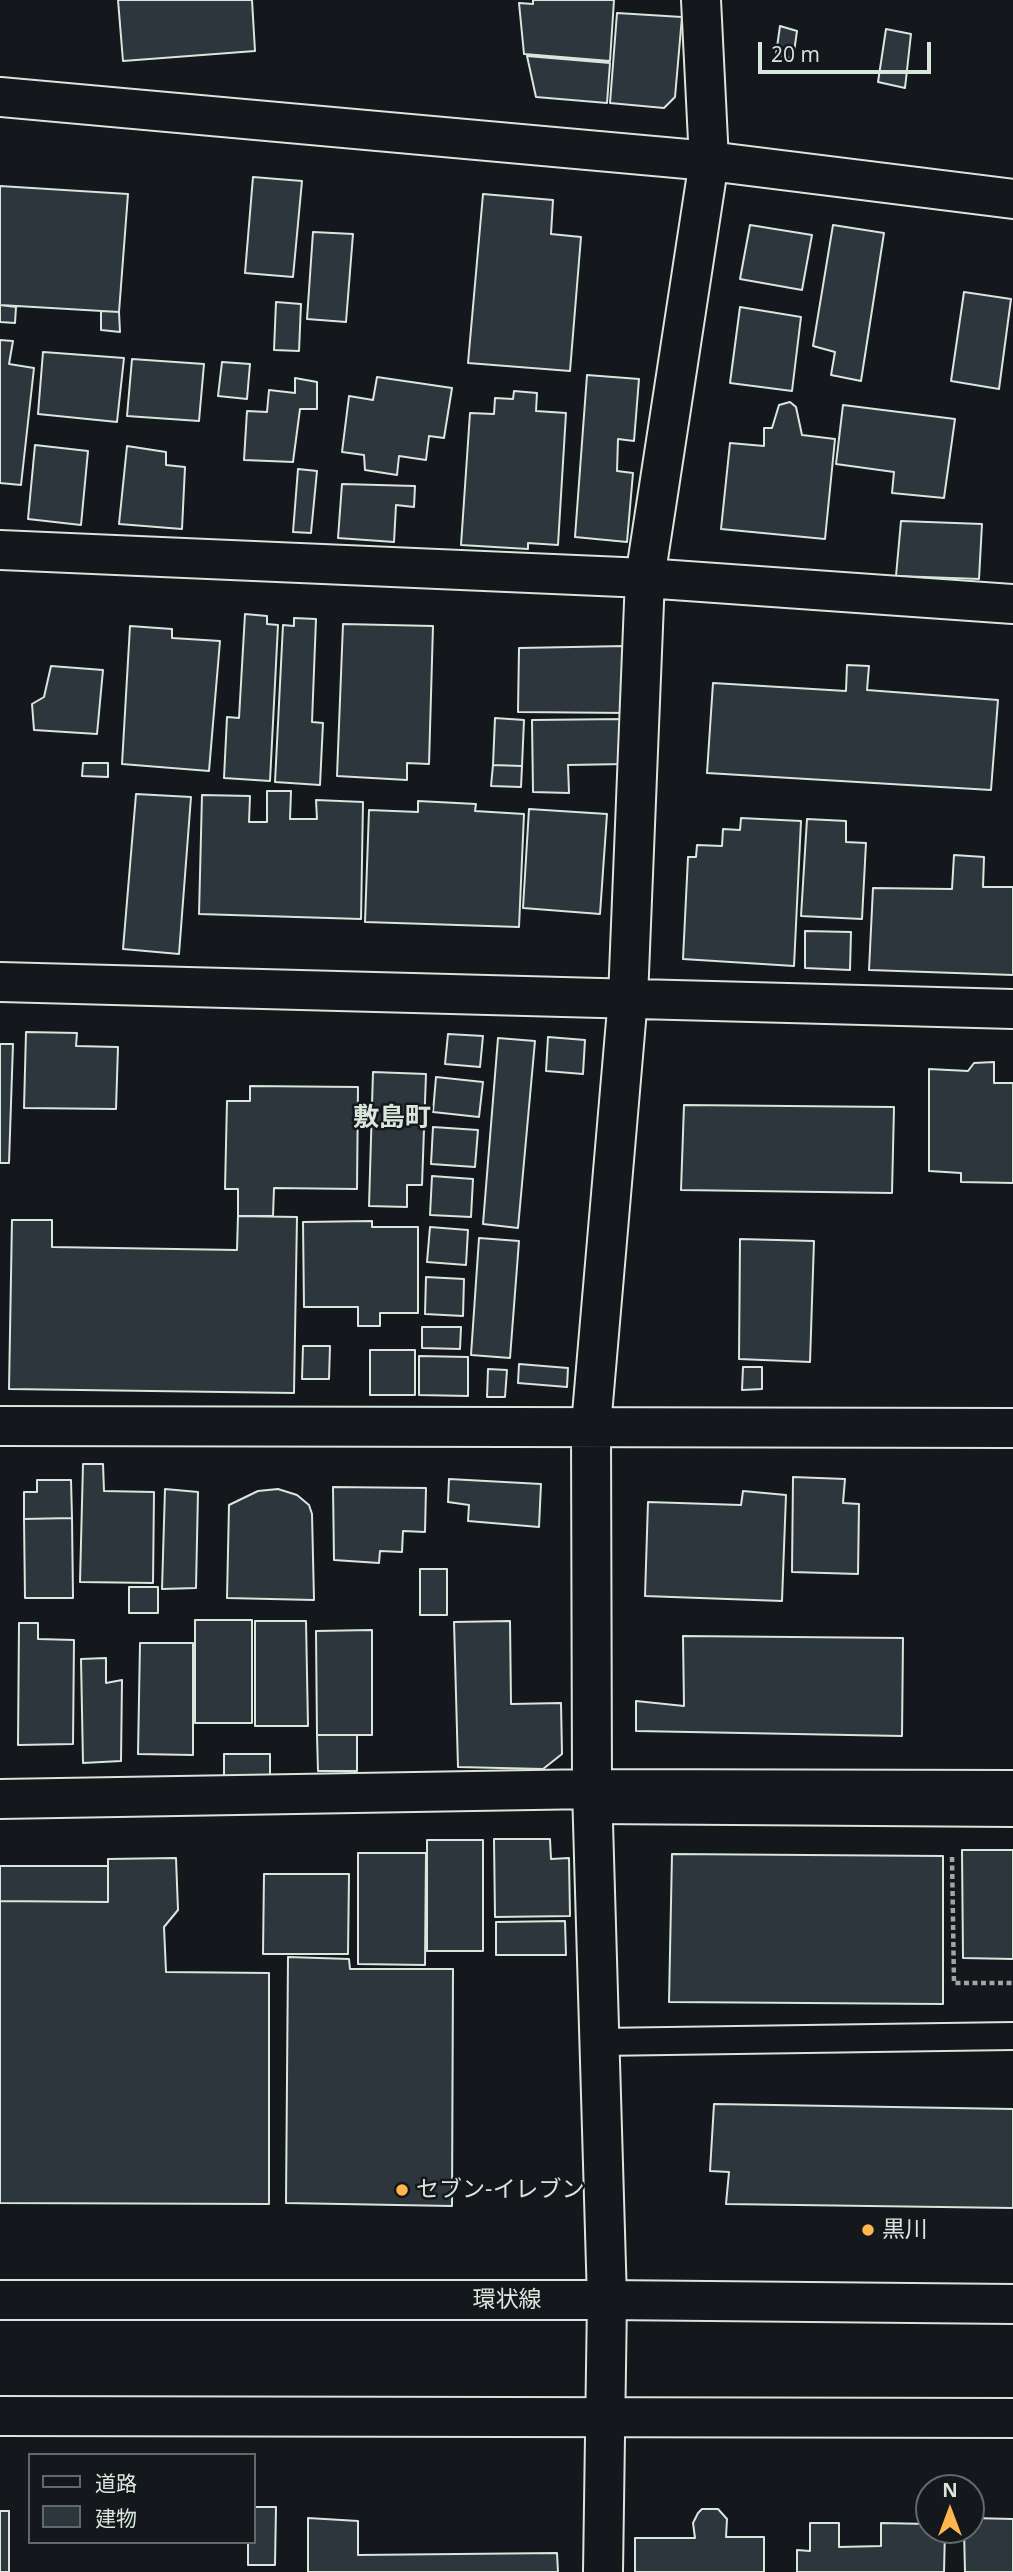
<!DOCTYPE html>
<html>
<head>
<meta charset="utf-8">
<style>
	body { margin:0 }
	#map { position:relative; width:1013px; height:2572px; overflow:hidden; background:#14181c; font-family:"Open Sans","Noto Sans JP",sans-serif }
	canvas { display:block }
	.legend { position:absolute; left:28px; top:2453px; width:228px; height:91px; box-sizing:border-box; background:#14181c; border:2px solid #626a69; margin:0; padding:9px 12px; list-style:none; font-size:21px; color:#d8e6dc }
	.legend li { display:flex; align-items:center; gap:14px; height:35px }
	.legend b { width:35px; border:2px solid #626a69 }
	.north { position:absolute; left:915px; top:2474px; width:70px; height:70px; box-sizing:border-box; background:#14181c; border:2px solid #626a69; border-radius:50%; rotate:0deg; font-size:19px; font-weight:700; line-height:28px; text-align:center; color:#d8e6dc }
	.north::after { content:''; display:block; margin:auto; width:24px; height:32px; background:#ffb74d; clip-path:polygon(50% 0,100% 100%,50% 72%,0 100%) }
	.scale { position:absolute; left:758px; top:42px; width:173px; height:32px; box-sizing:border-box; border:4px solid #d8e6dc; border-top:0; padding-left:9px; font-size:21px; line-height:24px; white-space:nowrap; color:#d8e6dc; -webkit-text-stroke:5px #14181c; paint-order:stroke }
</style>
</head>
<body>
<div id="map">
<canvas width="1013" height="2572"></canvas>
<ul class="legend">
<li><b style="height:9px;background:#14181c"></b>道路</li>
<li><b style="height:19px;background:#2c363c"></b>建物</li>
</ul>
<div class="north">N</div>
<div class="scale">20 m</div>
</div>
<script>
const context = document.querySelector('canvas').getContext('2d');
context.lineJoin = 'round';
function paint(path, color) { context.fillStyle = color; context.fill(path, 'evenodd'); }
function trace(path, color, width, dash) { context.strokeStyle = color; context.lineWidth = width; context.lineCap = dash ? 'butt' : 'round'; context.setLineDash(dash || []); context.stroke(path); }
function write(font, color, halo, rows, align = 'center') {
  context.font = font + ' "Open Sans","Noto Sans JP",sans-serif'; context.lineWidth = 5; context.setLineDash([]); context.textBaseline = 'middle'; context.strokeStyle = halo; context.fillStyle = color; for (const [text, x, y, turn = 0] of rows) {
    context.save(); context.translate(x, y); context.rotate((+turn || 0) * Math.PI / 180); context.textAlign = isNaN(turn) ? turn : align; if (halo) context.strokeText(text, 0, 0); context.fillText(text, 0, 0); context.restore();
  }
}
const building = new Path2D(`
	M118,0H252L255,51L123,61Z
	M533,0H614L610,61L524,54L519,3L533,4Z
	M617,13L682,17L675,97L664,108L610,103Z
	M780,26L797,31L793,59L776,54Z
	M886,29L911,34L905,88L878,82Z
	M527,56L610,63L607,103L536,97Z
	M253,177L302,181L293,277L245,273Z
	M0,186L128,194L119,312L0,305Z
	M483,194L553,200L551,234L581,237L570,371L468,363Z
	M750,225L812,235L802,290L740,279Z
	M833,225L884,233L861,381L831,375L835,352L813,346Z
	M313,232L353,234L346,322L307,319Z
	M964,292L1011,299L999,389L951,381Z
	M276,302L301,304L299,351L274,350Z
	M0,305L16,307L15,323L0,322Z
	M740,307L801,317L792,391L730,383Z
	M101,311L119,312L120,332L101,330Z
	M0,340L13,341L9,364L34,368L21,485L0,483Z
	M43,352L124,358L117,422L38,414Z
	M132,359L204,364L199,421L127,416Z
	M222,362L250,364L247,399L218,396Z
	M587,375L639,379L634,441L618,439L617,471L633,473L627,542L575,537Z
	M377,377L452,388L444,438L429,436L426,460L399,456L397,475L365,470L364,455L342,452L349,396L373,400Z
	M295,378L317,382V409H300L293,462L244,460L247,411L267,412L269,390L295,393Z
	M514,391L537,393L536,411L566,413L558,545L528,543V549L461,545L470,413L494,414L495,398L513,399Z
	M790,402L796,407L802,435L835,439L825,539L721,529L730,443L764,446V428H772L779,405Z
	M843,405L955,419L944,498L892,493L894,472L836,464Z
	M35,445L88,451L81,525L28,519Z
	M127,446L166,452V465L185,467L182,529L119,524Z
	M298,469L317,471L311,533L293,532Z
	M342,484L415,486L414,507L396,505L394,542L338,538Z
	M901,521L982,524L979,579L896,576Z
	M245,614L267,616V624L278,625L270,781L224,778L227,717L239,718Z
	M294,618L316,619L312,722L323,723L320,785L275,782L283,625L294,626Z
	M343,624L433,626L429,764L407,763V780L337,776Z
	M130,626L172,629V638L220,641L209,771L122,764Z
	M625,646L627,713L518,712L519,648Z
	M847,665L869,666L867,690L998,700L991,790L707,773L713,683L846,691Z
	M51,666L103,670L97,734L34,730L32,704L44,697Z
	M495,718L524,720L522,766L493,765Z
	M624,719L625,764L568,765L569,793L533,792L532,720Z
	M83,763H108V777L82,776Z
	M493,765L522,766L521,787L491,786Z
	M267,791H291L290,819H317L316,800L363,802L361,919L199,914L202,795L250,796L249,822H267Z
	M136,794L191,797L179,954L123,949Z
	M418,801L476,804L475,811L524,814L519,927L365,922L369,810L418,812Z
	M529,809L607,814L600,914L523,908Z
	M741,818L801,821L794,966L683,959L688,857H696L697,845L722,846L723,829L740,830Z
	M807,819L846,821V842L866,843L862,919L801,916Z
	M954,855L984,857L983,887H1013V975L869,970L873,888L952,889Z
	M805,931L851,932L850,970L805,968Z
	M26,1032L77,1033L76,1046L118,1047L116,1109L24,1108Z
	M448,1034L483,1036L480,1067L445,1064Z
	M548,1037L585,1040L583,1074L546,1071Z
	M498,1038L535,1041L518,1228L483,1224Z
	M0,1044H13L9,1163H0Z
	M994,1062V1083H1013V1183L961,1182V1173L929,1171V1069L968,1071L974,1063Z
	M373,1072L426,1074L422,1185H407V1207L369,1206Z
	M436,1077L483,1082L479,1117L433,1112Z
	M250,1086L358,1087L357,1189L274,1188L273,1216H238V1189H225L227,1101H250Z
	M684,1105L894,1107L892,1193L681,1190Z
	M433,1127L478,1130L475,1167L431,1164Z
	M432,1176L473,1179L471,1217L430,1215Z
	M238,1216L297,1217L294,1393L9,1389L12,1220H52V1247L237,1250Z
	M372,1221V1227H418V1313H380V1326H358V1307H304L303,1222Z
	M430,1227L468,1230L466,1265L427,1262Z
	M479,1238L519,1241L510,1358L471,1355Z
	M740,1239L814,1241L810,1362L739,1359Z
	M426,1277L464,1279L463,1316L425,1314Z
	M422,1327H461L460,1349L422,1348Z
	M303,1346H330L329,1379H302Z
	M370,1350H415V1395H370Z
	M419,1356L468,1357V1396L419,1395Z
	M519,1364L568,1368L567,1387L518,1383Z
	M743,1367H762V1389L742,1390Z
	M488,1369L507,1370L505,1397H487Z
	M83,1464H103L104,1491L154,1492L153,1583L80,1582Z
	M793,1477L845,1479L843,1503L859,1504L858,1574L792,1572Z
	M449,1479L541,1484L539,1527L468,1521L469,1505L448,1502Z
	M37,1480H71L72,1518L24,1519V1492H37Z
	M333,1487L426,1488L425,1532L403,1531L402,1552L380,1551L379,1563L334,1560Z
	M165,1489L198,1492L196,1588L162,1589Z
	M278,1489L297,1495L309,1505L312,1514L314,1600L227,1598L229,1505L258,1491Z
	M743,1491L786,1495L782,1601L645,1596L648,1502L741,1505Z
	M72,1518L73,1598H25L24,1519Z
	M420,1569H447V1615H420Z
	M129,1587H158V1613H129Z
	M195,1620H252V1723H195Z
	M255,1621H306L308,1726H255Z
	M510,1621L511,1704L561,1703L562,1754L543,1769L458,1767L454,1622Z
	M19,1623H38V1639L74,1640L73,1744L18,1745Z
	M372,1630V1735H317L316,1631Z
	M683,1636L903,1638L902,1736L636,1731V1701L684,1706Z
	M140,1643H193V1755L138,1754Z
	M106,1658V1683L122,1680L121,1761L83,1763L81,1659Z
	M317,1735H357V1771H318Z
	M224,1754H270V1777L224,1778Z
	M494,1839H550L551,1859L569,1858L570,1916L495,1917Z
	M427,1840H483V1951H427Z
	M962,1850H1013V1959L963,1958Z
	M358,1853H426L425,1965L358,1964Z
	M672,1854L943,1856V2004L669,2002Z
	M176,1858L178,1910L164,1927L166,1972L269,1973V2204L0,2203V1901L108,1902V1859Z
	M0,1866H108V1902L0,1901Z
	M264,1874H349L348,1954H263Z
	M565,1921L566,1955H496V1922Z
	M288,1957L349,1959L350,1969H453L452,2206L286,2203Z
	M714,2104L1013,2109V2208L726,2204L729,2172L710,2171Z
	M254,2507H276L275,2565H248V2542H254Z
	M702,2509H718L727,2519L726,2537H764V2572H635V2538H695L693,2523L698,2513Z
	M0,2511H9V2572H0Z
	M308,2518L358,2521V2555L557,2553L558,2572H308Z
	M971,2518L1013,2519V2572H965L964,2530H971Z
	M810,2523H839V2547L881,2546V2523L929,2524V2530H945L944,2572H797V2550L810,2551Z`);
paint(building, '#2c363c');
trace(building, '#d8e6dc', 2);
const lane = new Path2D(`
	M593,1810L1013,1813
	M599,2042L1013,2036`);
const street = new Path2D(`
	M0,550L645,578L1013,604
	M0,982L1013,1009
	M0,1426L1013,1428
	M0,1799L592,1789L1013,1790
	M603,2572L607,2300L592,1789L591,1426L628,998L645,578L709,161L701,0`);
const secondary = new Path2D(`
	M0,97L709,161L1013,199`);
const primary = new Path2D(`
	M0,2300H607L1013,2304
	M0,2416L1013,2418`);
trace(lane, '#d8e6dc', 30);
trace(street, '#d8e6dc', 42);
trace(secondary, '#d8e6dc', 42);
trace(primary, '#d8e6dc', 42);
trace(new Path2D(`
	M952,1857L954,1983H1013`), '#9da8a2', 4.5, [5, 3.5]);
trace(lane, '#14181c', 26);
trace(street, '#14181c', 38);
trace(secondary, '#14181c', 38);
trace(primary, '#14181c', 38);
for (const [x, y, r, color] of [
	[402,2190,7,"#ffb74d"],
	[868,2230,7,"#ffb74d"]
]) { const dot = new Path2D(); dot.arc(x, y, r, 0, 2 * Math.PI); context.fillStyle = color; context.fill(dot); trace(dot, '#14181c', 2.5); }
write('23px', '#d8e6dc', '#14181c', [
	["セブン-イレブン",416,2190],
	["黒川",882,2230]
], 'left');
write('23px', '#d8e6dc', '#14181c', [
	["環状線",507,2300]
]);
write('bold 26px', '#d8e6dc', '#14181c', [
	["敷島町",392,1119]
]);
</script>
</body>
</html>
